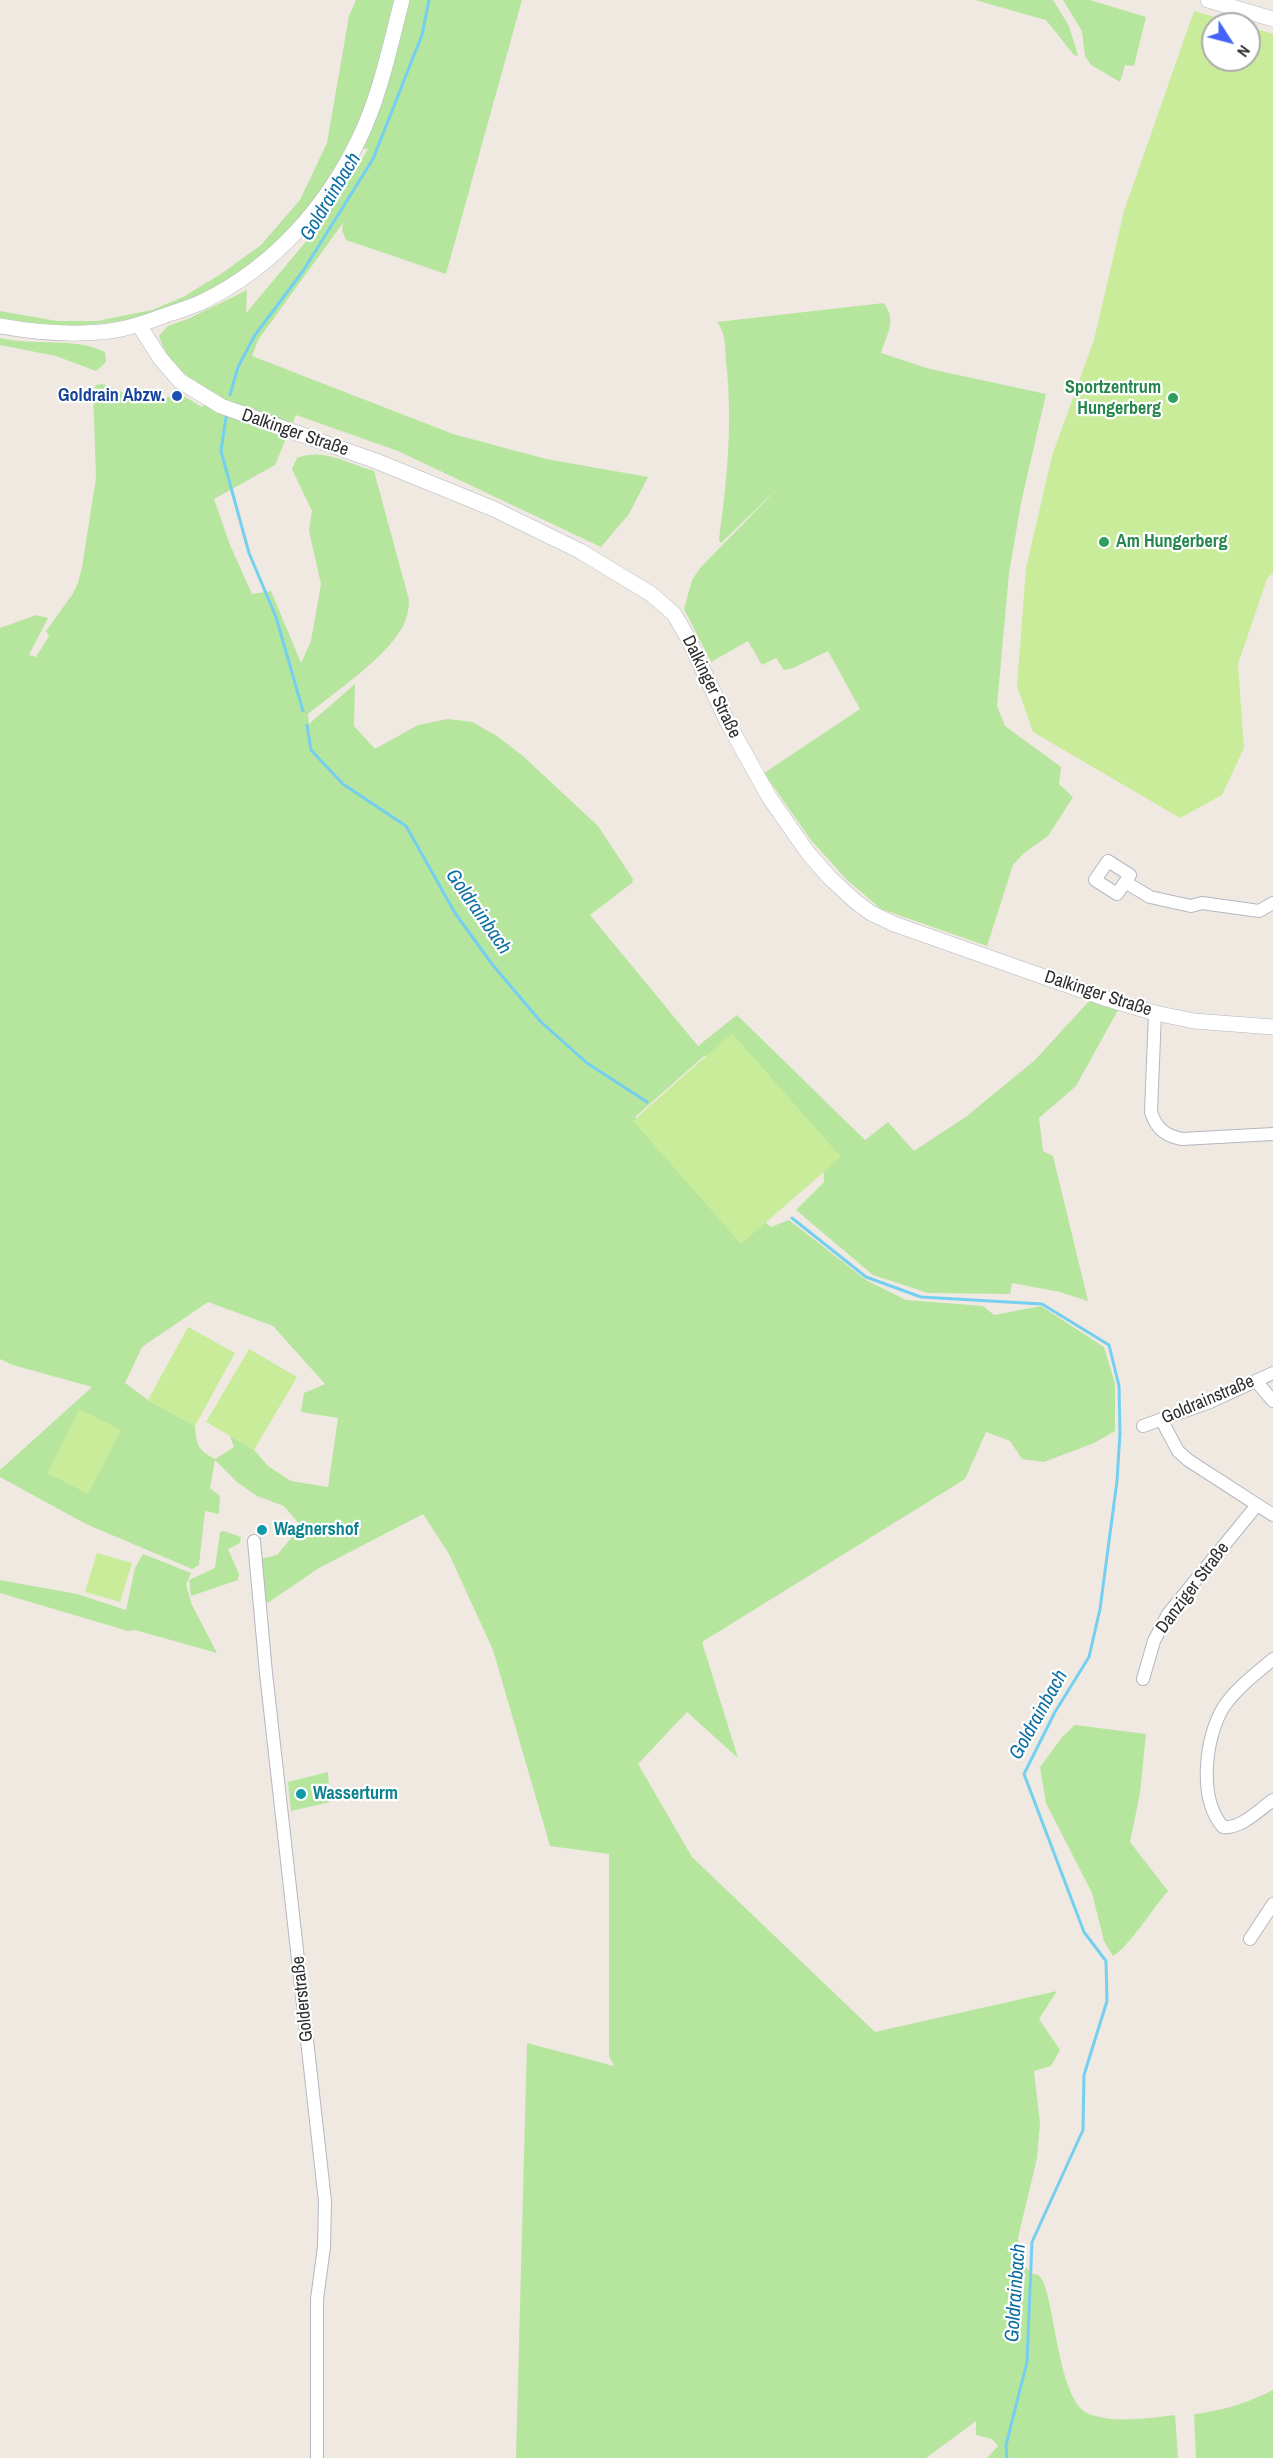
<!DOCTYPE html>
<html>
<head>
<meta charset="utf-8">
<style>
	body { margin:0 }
	#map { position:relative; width:1273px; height:2458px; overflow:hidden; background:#efe9e1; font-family:"Archivo Narrow",sans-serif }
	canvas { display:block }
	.north { position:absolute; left:1201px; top:12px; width:60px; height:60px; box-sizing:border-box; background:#fff; border:2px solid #ababab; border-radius:50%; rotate:126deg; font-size:16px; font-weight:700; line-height:24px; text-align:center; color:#2e2e2e }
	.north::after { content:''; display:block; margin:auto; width:21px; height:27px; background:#4264fb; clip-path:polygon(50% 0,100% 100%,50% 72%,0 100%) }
</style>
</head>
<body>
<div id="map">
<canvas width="1273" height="2458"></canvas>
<div class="north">N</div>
</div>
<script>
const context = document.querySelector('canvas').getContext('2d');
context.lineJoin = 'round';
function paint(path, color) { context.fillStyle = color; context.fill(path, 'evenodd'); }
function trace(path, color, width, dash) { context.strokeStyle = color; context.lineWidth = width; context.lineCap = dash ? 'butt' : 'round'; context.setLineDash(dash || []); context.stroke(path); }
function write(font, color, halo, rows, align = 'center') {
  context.font = font + ' "Archivo Narrow",sans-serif'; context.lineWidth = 4.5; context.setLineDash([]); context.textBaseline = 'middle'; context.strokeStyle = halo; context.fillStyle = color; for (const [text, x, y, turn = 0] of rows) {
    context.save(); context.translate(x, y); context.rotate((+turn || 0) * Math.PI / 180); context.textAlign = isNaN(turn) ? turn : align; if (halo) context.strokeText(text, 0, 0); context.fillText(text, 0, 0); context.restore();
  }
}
paint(new Path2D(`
	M356,0H522L446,274L346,240L342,230L343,223L258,340L252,356L453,434L546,459L648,477L629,514L601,547L398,451L296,415L275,465L214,499L230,545L252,594L271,591L301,663L311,641L321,584L309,531L312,511L292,469L297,458C323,447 349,464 374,471L409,600C409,609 407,618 403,626C387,657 335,692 308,714L309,724L355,684L354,726L375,749L418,725L448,719L472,722L497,736L523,756L598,826L633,879L632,883L590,915L698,1046L737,1015L865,1140L888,1122L914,1151L967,1116L1035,1060L1090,1000L1118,1010L1076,1086L1039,1118L1043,1151L1053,1156L1088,1301L1060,1292L1012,1283L1010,1294L928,1293L873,1275L796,1210L824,1182L823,1160L725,1055L704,1056L635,1117L741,1234L760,1218L771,1227L789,1220L866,1280L906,1300L983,1306L994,1315L1041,1306L1104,1347L1115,1384V1431L1094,1443L1044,1462L1022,1459L1010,1441L986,1432L965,1479L702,1642L738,1758L687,1712L638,1764L692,1857L875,2032L1057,1991L1039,2019L1060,2050L1051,2066L1034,2071L1040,2124L1037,2158L1018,2238L1019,2255L1030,2273C1032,2274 1035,2274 1038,2275C1055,2284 1055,2401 1089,2414C1116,2424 1147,2418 1175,2415L1178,2458H987L998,2446L992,2439L976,2435V2421L926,2458H516L527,2043L614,2066L609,2056V1854L550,1846L493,1650L449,1554L423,1514L319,1568L269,1602L261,1604L256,1560L277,1555L301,1526L284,1506L257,1496L237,1482L215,1460L210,1488L220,1496L219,1514L205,1511L199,1565L192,1569L86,1524L0,1477V1470L92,1387L13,1365L0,1359V628L36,615L48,618L29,655L36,657L49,636L46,631L72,595L78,583L82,567L96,478L93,392L96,385L103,384C132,397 148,404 180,394L202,407L214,395C191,380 167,364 159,336L168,326L190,318L247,290L246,313L325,219L368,149L347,146C336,165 325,186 312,204C239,303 118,342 0,319V311L57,321H97L152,310L183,297L221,274L261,245L300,200L327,143L349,16ZM208,1302L273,1326L325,1384L304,1393L301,1412L338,1418L328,1487L291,1481L268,1466L254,1450L230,1436L234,1447L215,1459C198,1450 196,1445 195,1426L148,1400L125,1383L142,1347Z
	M975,0H1053L1069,26L1078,56L1074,55L1046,20Z
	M1063,0H1090L1146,17L1134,66L1125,65L1120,82L1091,65L1085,56L1082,31Z
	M884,303C897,322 887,333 881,353L930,369L1046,394L1021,503L1009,573L997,706L1005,726L1061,767L1059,784L1073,797L1048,836L1024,853L1013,865L987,946L881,909L847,880L811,840L764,773L860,709L828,651L793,668L784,670L776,658L762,665L748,641L711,662L684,609L692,580L701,567L780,486L721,543L719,540C727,480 733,422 726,361C725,347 726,333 717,322Z
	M0,338C33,346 76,337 105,352L106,362L96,371L56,356L0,345Z
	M224,1531L241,1537L240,1543L228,1549L239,1574L238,1580L191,1596L189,1580L215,1568L220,1532Z
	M143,1554L191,1573L186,1585L192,1605L217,1653L135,1630L128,1631L0,1593V1580L77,1594L126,1610L135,1568Z
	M1075,1725L1146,1734L1140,1793L1130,1842L1168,1891C1153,1908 1129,1947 1113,1956L1104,1941L1092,1893L1046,1803L1040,1767L1062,1737Z
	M328,1772L330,1802L291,1811L288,1782Z
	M1273,2390V2458H1196L1194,2414C1222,2411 1248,2403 1273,2390Z`), '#b6e59e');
paint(new Path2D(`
	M1194,11L1239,24H1213V60H1249V27L1273,34V573L1267,579L1238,664L1244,748L1222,795L1180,818L1033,732L1017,686L1026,568L1052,456L1094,340L1124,211Z
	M732,1033L841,1157L741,1244L633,1121Z
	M188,1327L235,1353L195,1426L148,1400Z
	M249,1349L297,1377L254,1450L206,1422Z
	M79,1409L121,1430L88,1494L47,1473Z
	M97,1553L132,1563L120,1602L85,1592Z`), '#c9ec9a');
trace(new Path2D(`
	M230,395L238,367L255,335L303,271L373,159L422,35L429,0
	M226,417L221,451L249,553L276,617L303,711
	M307,725L311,750L343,784L406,826L455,913L492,964L541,1022L587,1063L647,1102
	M792,1218L866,1277L921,1297L1042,1304L1109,1345L1119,1386L1120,1433L1117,1481L1100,1609L1089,1657L1055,1712L1024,1774L1084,1932L1106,1961L1107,2001L1084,2075L1083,2130L1032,2242L1027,2362L1006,2445L1007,2458`), '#75cff0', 3);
const minor = new Path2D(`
	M1108,861L1130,875L1117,894L1095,880Z
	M1125,882L1150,897L1191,906L1202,903L1259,911L1273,903
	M1155,1013L1151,1112C1156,1128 1165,1136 1182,1139L1273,1134
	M1256,1381L1273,1401
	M1162,1421L1178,1451L1188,1460L1273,1515
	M1143,1426L1210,1402L1273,1373
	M254,1541L266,1673L325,2201L324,2247L317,2299V2458
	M1273,1659C1256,1674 1236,1688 1223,1708C1205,1738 1198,1799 1223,1827C1241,1829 1259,1810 1273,1800
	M1143,1679L1154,1641L1168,1614L1257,1505
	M1250,1939L1273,1904`);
const tertiary = new Path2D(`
	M1208,0L1273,19
	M139,325L160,358L180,381L221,406L376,461L494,509L580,551L651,594L674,614L688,638L727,721L769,797L808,853L830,878L856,902L871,913L894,924L1104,998L1155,1013L1194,1021L1273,1027
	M0,326C33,332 66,335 100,332C122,331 145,323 166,315C178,311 192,307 204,301C273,267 326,208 359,139C380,96 390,46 402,0`);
trace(minor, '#b4b7c1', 14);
trace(tertiary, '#b4b7c1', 16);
trace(minor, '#fff', 12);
trace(tertiary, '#fff', 15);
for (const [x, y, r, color] of [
	[177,396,6,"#1a4fb4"],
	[1173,398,6,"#2e9e5b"],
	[1104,542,6,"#2e9e5b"],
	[262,1530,6,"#0f9aa8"],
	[301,1794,6,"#0f9aa8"]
]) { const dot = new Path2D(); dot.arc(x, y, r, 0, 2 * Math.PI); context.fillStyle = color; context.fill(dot); trace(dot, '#fff', 2); }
write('bold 18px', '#27864d', '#fff', [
	["Sportzentrum",1161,388],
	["Hungerberg",1161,409],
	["Am Hungerberg",1116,542,"left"]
], 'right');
write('bold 18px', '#164399', '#fff', [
	["Goldrain Abzw.",165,396]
], 'right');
write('18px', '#2e2e2e', '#fff', [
	["Dalkinger Straße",295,433,19],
	["Dalkinger Straße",711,687,64],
	["Dalkinger Straße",1098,994,18],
	["Goldrainstraße",1208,1400,-23],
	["Danziger Straße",1193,1588,-53],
	["Golderstraße",303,1999,-96]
]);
write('bold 18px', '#0d838f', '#fff', [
	["Wagnershof",274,1530],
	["Wasserturm",313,1794]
], 'left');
write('italic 20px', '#0d6fa3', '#fff', [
	["Goldrainbach",331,197,-59],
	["Goldrainbach",478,912,55],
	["Goldrainbach",1039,1715,-61],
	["Goldrainbach",1016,2293,-86]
]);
</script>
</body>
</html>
